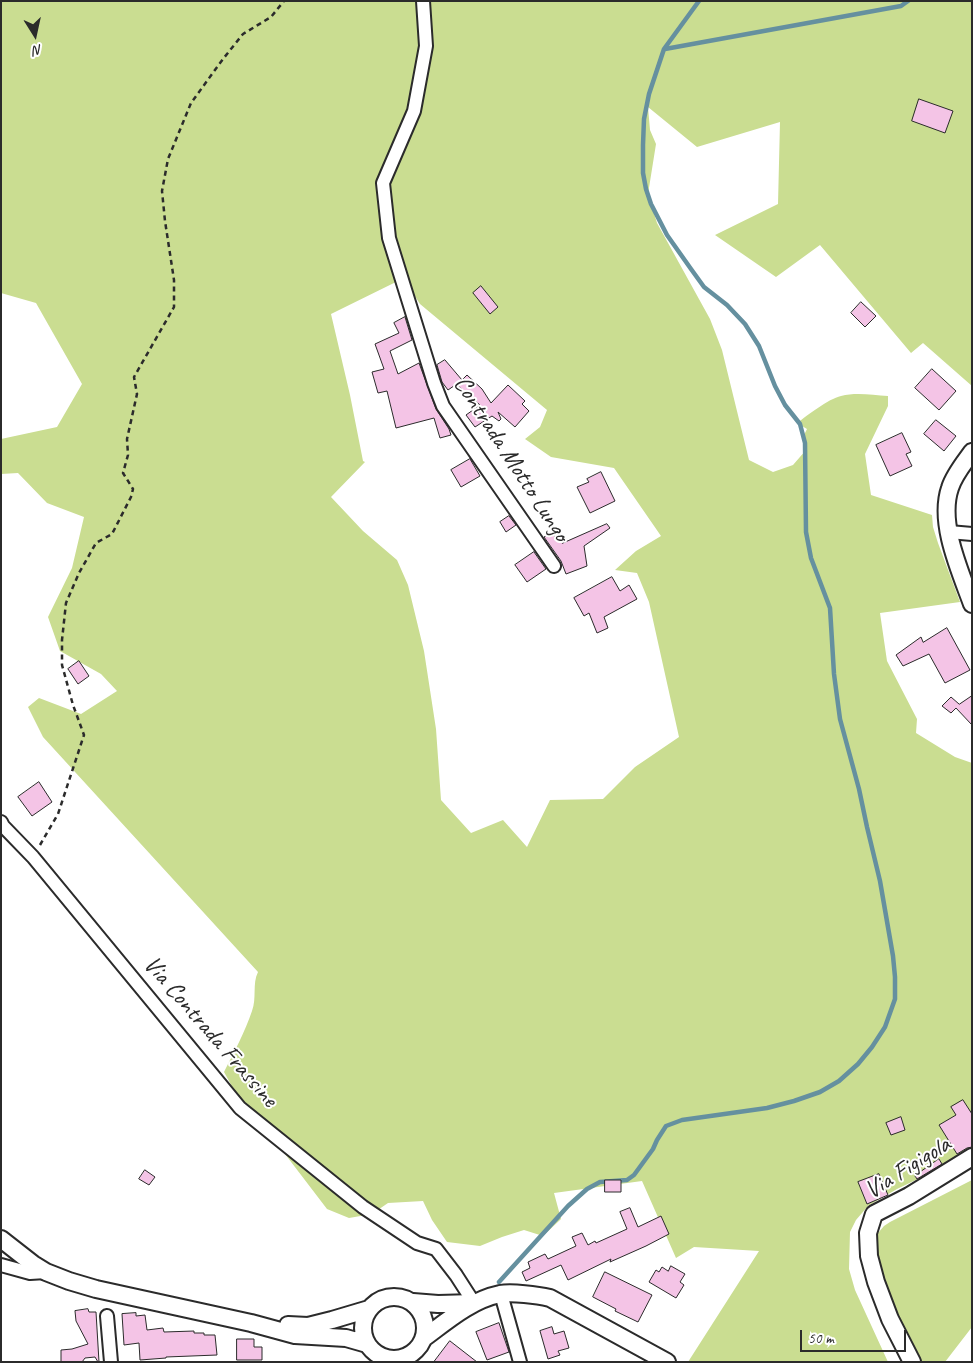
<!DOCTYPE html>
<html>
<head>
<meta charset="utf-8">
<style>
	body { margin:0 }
	#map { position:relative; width:973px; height:1363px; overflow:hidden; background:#fff; font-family:Caveat,sans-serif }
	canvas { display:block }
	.frame { position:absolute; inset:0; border:2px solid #2b2b2b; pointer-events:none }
	.north { position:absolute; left:10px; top:10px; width:50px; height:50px; -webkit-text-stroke:4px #fff; paint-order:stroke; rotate:170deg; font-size:14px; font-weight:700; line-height:20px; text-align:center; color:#2b2b2b }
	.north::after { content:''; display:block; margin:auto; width:18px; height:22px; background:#2b2b2b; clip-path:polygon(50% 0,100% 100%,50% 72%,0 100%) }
	.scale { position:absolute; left:800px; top:1330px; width:106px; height:22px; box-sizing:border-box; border:2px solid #2b2b2b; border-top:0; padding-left:6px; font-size:15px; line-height:18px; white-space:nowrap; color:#2b2b2b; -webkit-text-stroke:4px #fff; paint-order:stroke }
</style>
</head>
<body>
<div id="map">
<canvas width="973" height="1363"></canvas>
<div class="frame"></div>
<div class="north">N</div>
<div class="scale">50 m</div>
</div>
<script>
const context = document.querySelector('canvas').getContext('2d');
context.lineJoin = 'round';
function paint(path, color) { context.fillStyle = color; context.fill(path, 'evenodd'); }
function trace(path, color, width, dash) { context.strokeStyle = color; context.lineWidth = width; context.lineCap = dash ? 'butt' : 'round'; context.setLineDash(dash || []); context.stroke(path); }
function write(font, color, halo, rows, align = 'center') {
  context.font = font + ' Caveat,sans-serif'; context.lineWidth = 4; context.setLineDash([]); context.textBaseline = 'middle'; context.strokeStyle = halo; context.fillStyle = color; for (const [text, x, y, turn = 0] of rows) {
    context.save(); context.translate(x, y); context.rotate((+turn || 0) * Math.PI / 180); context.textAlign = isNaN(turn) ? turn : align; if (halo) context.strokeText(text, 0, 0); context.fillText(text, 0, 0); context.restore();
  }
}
paint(new Path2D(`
	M1,1H972V386L923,343L911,353L820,245L776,277L715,235L778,204L780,122L697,147L648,107L650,130L656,144L648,194L657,223L710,319L722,350L749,460L773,472L793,465L806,450L804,435L807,429L797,423C808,415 828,399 841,396C856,392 872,395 888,396V406L865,454L871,495L932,515L933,527L938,543L960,602L880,613L887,661L917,719L916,733L955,757L972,763V1151L945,1166L897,1189L868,1206L856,1220L850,1232L849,1269L855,1290L888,1362H688L759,1251L694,1247L676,1258L642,1181L554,1193L561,1219L543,1236L524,1230L502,1237L480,1246L447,1242L432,1220L423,1201L388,1203L372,1214L349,1218L327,1209L285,1154L239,1099L224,1072C234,1052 245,1032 252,1011C257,998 252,984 258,972L43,737L28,707L39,698L81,714L117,691L101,674L60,651L48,617L72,568L84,517L47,503L18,473L1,474V439L57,427L82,384L36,303L1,293ZM400,280L407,284L420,304L547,410L540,427L525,439L551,457L614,468L661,536L636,551L615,570L637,573L649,602L679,737L635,767L603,799L550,800L527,847L503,820L471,833L441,800L436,729L424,651L408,585L397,560L363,531L331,497L365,462L363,461L350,395L331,314Z
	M972,1180V1327L945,1362H916L879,1281L874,1241L878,1233L884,1226L890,1222Z`), '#cadd91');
trace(new Path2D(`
	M665,49L901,6L908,1
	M499,1282L568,1206L587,1189L600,1182L627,1180L634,1175L653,1149L657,1140L666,1126L682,1120L767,1108L794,1101L820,1092L839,1081L858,1064L872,1047L885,1027L895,999V977L893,956L880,881L867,827L859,789L840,719L834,674L830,608L811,558L806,532L805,443L800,424L785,405L775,386L759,346L745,324L727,305L704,287L691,269L667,235L651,204L646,189L643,173V145L644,119L649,94L664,49L699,1`), '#65909f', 4.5);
const building = new Path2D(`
	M919,99L953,111L945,133L912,121Z
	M481,286L498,307L490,314L473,293Z
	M861,302L876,316L865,327L851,313Z
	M405,317L412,340L390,351L398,374L419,363L436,409L449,429L451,435L440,438L434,418L396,428L387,391L378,393L372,372L384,369L375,344L399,333L394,323Z
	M445,360L462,380L467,375L482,389L491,403L508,385L525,401L522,404L529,411L515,427L498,412L501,419L499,421L492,416L475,427L466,415L480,405L457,385L461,381L448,390L442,382L437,365Z
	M932,369L956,391L939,410L915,388Z
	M936,420L956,436L944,451L924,434Z
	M902,433L911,452L906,454L912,466L890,476L876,445Z
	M470,459L480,476L461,487L451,470Z
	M601,472L615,501L590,513L577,487L589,482L587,479Z
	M509,516L516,525L506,532L500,522Z
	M607,524L610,528L584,546L587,566L566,574L561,561L544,537L552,532L555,537L557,536L562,543Z
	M534,552L546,569L527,582L515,565Z
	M612,577L620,591L629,585L637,599L604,617L608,628L597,633L589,613L584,616L574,598Z
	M947,628L970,670L945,683L929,654L903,666L896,655L921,637L923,642Z
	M79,661L89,676L78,684L68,669Z
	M972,696V725L956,708L951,713L942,706L951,697L959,704Z
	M39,782L52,802L32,816L18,797Z
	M963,1100L972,1114V1147L967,1148L957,1154L939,1125L956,1115L951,1107Z
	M901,1117L905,1130L891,1135L886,1123Z
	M939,1159L942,1164L917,1179L915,1176Z
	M145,1170L155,1177L149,1185L139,1179Z
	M879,1174L888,1195L867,1204L858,1182Z
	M605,1180H621V1192H605Z
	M630,1208L638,1227L661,1216L669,1234L646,1246L610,1262L611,1259L568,1280L561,1265L526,1281L522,1272L530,1268L528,1262L545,1254L548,1259L576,1246L572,1237L582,1233L588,1245L595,1241L596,1243L627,1229L620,1212Z
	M671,1266L685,1274L680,1282L684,1285L676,1298L649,1282L656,1270L659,1272L662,1267L668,1271Z
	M605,1272L652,1295L638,1322L615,1311L616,1309L593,1297Z
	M88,1309L89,1312H96L99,1362H98L95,1357L85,1358L82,1362H61V1350L72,1349L88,1344L76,1321L75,1311Z
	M136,1313V1316L145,1315L147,1330L163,1328L164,1332L194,1331V1333H204V1335H215L217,1355L166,1357V1358L140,1360L139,1343L124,1345L122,1314Z
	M499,1323L509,1352L487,1360L476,1332Z
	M552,1327L554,1334L564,1331L569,1348L558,1351L560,1355L548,1359L540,1331Z
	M237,1339H254V1347H262V1360H237Z
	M450,1341L477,1362H434Z`);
paint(building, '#f4c4e6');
trace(building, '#2b2b2b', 1);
const minor = new Path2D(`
	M423,1L426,46L414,111L383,183L389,238L434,383L443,406L554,566
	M949,532L972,534
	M1,822L3,826L33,857L240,1108L363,1207L417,1243L436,1249L456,1275L474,1303
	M1,1265L30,1273L46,1272
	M501,1294L520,1362
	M107,1316L111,1362`);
const tertiary = new Path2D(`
	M972,452C964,463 954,475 950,488C938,523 960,571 972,604
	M1,1239L33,1264L46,1272L69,1281L96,1289L251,1323L295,1335L346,1338L367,1344
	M363 1328a31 31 0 1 1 62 0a31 31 0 1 1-62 0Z
	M413,1302L438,1304L474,1303
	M288,1325L308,1326L332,1320L369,1309
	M424,1338C447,1321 471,1300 500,1294C512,1292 537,1295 550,1298L667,1362
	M912,1362L890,1319L876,1282L869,1256L868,1233L874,1214L909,1196L972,1157`);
trace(minor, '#2b2b2b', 16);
trace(tertiary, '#2b2b2b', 20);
trace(new Path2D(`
	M40,845L58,814L84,735L73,705L62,665V640L66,603L79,573L96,543L112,534L131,497L133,489L123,473L128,455L127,439L137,394L134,377L174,307V280L165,221L162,191L168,159L191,103L223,59L243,34L271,17L284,1`), '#2b2b2b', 2.5, [5, 4]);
trace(minor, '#fff', 12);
trace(tertiary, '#fff', 16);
write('25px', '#2b2b2b', '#fff', [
	["Contrada Motto Lungo",511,459,57],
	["Via Contrada Frassine",210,1032,49],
	["Via Figigola",908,1168,-32]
]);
</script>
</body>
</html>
